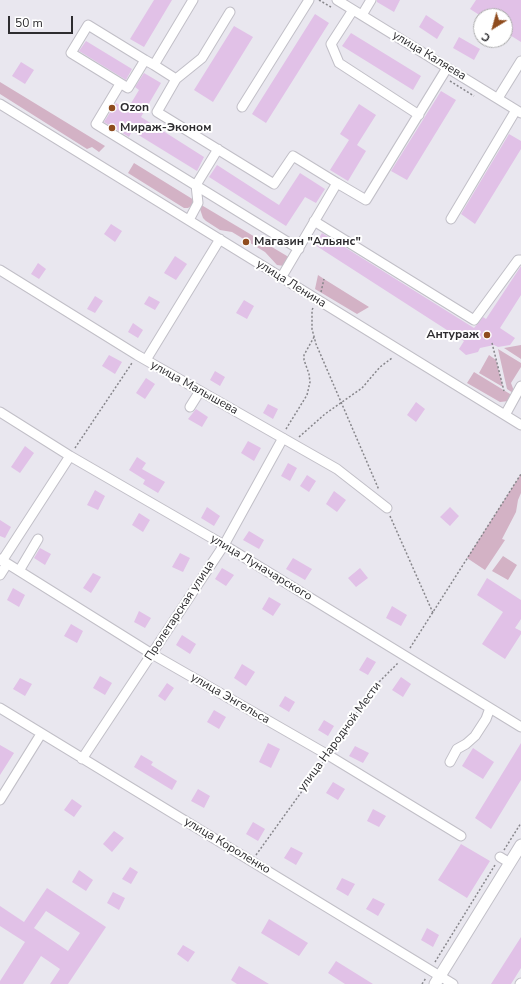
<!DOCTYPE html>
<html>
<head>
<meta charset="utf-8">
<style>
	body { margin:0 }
	#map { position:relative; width:521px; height:984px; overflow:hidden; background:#e9e7ef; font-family:"Nunito Sans",sans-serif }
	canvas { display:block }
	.north { position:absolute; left:473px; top:8px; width:40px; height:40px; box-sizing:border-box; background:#fff; border:1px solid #ababac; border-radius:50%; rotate:217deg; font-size:11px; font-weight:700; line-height:16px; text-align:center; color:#2d2c2f }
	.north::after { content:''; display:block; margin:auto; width:14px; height:18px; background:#8f4c1e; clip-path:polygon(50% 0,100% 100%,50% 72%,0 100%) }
	.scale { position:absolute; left:8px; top:16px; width:65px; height:18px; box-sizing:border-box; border:2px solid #2d2c2f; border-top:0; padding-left:5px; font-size:12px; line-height:14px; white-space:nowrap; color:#2d2c2f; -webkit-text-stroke:3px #fff; paint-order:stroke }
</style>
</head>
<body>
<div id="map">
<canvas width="521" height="984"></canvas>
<div class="north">С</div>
<div class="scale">50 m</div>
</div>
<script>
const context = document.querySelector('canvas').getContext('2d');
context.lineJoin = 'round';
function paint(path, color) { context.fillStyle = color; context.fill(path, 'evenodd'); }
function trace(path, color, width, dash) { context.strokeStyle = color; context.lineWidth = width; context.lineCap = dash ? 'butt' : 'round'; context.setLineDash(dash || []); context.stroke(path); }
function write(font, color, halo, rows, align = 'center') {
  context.font = font + ' "Nunito Sans",sans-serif'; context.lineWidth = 4; context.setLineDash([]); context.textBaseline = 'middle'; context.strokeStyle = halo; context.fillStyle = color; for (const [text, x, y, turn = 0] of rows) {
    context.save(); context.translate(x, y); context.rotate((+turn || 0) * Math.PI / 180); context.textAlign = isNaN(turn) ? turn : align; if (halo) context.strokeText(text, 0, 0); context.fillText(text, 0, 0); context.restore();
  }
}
paint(new Path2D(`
	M0,82L105,146L99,152L92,147L87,149L0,94Z
	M134,163L194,200L191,206L188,208H184L128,173Z
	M198,203L292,259L284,266L277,265L265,252L232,232L220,230L206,221L203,218Z
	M318,275L324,279L369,307L357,314L315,289Z
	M521,345V359L504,348Z
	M498,349L521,363V367L511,383L514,391L513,393L507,389Z
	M489,355L496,360L503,387L479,373Z
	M474,372L515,397L509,401L500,402L467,383Z
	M521,474V493L518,500L516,512L502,539L505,540L485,570L467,558Z
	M503,556L517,565L508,580L492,571Z`), '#d3b2c5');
paint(new Path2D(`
	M154,0H172L144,47L130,39Z
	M377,0H400L394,12L377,2Z
	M476,0H521V42L505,32V16H481L470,9Z
	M315,14L329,23L266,123L252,114Z
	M426,15L444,27L437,39L419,27Z
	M234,26L253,37L213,102L194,90Z
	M351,33L421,76L413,90L342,46Z
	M459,37L480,49L474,60L453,48Z
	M86,41L132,69L126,80L79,51Z
	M21,62L34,70L25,84L12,76Z
	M144,73L161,83L141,117L204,157L197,171L132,131L129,137L104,122L116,103L127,110L139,90L135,87Z
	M441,91L456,100L407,180L391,171Z
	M359,104L376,115L357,145L366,151L348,181L330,170L349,140L340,134Z
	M509,134L521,141V149L475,224L461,214Z
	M217,165L279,205L300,173L325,189L316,203L305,197L286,226L209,177Z
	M111,224L122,231L115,242L104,234Z
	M322,233L474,328L483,317L486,319L521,266V295L500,328L515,338L510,345L498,347L494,345L480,348L478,352L466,355L459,349L464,341L315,245Z
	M175,256L187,264L176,280L164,273Z
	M38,263L46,269L39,279L31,274Z
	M95,296L103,301L95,313L87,309Z
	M149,296L160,302L155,310L144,304Z
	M244,300L254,306L247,319L236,313Z
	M133,323L143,330L138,338L128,332Z
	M109,355L122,362L115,374L102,366Z
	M215,371L225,377L220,386L210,380Z
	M146,378L155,384L145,399L136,393Z
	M416,402L425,409L416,422L407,415Z
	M268,404L278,409L273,419L263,413Z
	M196,409L208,417L202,427L188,419Z
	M248,441L261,448L254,461L241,453Z
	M25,446L34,453L20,473L11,467Z
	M137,457L146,463L142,469L165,482L158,493L143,484L145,480L129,470Z
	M288,463L297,468L290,481L281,476Z
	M307,475L316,481L309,492L300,486Z
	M95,490L105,496L98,510L87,505Z
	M334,491L346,500L337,512L326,504Z
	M207,507L220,516L214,526L201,518Z
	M450,507L459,516L450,526L440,517Z
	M139,513L150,520L143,532L132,525Z
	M0,520L11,527L5,538L0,536Z
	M249,531L264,540L259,549L243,540Z
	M40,548L51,554L45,565L34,558Z
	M180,553L190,558L183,572L172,567Z
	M293,558L312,569L305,580L286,569Z
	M222,568L234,575L226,586L215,579Z
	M360,568L368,578L356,587L348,578Z
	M93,573L101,577L91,593L83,588Z
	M487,578L521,600V619L515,628L521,631V634L505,659L482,644L503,612L477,595Z
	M13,588L25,595L19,607L7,600Z
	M269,597L281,604L273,616L262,609Z
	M392,606L407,615L401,626L386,618Z
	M139,611L151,618L145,628L134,622Z
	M71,624L83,631L77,643L64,636Z
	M182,635L196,644L190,654L176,645Z
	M367,657L376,662L368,675L359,670Z
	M242,664L255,672L246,686L234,678Z
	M100,676L112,683L105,695L93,688Z
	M401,677L411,684L403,697L392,690Z
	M20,678L32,684L25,696L13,689Z
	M167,683L174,688L165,701L158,696Z
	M285,696L295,702L289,712L279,706Z
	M214,710L226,717L219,729L207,722Z
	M324,720L334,726L328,736L318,730Z
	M268,743L280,749L271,768L259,762Z
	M521,743V780L491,829L475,818Z
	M0,745L14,753L0,775Z
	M355,746L369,753L363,763L349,756Z
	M473,748L494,762L483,779L462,766Z
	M141,755L153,762L151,765L177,781L172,790L134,767Z
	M333,782L345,789L338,800L326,793Z
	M198,789L210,796L204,808L191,801Z
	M72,799L82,806L74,817L64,810Z
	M373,809L386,816L379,827L367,821Z
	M253,822L265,829L258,841L246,834Z
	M114,831L124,838L112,852L103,844Z
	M461,844L490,861L467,898L438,880Z
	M291,847L303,853L296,865L284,858Z
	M130,867L138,872L131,884L122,879Z
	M79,870L93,880L86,891L72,882Z
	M342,878L355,884L348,896L336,889Z
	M47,888L106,927L68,984H50L60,969L41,956L23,984H0V981L25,942L0,926V906L24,922ZM46,911L80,933L68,951L34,928Z
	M113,892L125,898L119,910L107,903Z
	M373,898L385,904L378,916L366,909Z
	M269,919L308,943L299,956L261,933Z
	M427,928L439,935L433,947L421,940Z
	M521,937V968L511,984H491Z
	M183,945L195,952L188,962L177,954Z
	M336,961L373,984H345L328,973Z
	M239,966L269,984H237L231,980Z`), '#e1c1e7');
const minor = new Path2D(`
	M337,0L521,113
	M353,10L331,44L339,63L419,115
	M362,15L371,0
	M145,60L128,88L71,53L88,25L145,60L154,65L193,0
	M154,65L176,79L157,112L274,184L293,156L337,183L281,278
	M176,79L202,58L230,12
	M120,84L96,124L299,249
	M498,98L521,61
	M0,104L521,425
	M242,107L309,0
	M337,183L366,200L447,68
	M451,219L516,110
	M189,220L198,203L196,185L218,149
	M314,221L474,320L518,260H521
	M0,270L137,355L337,469L387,508
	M146,360L220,239
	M190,407L200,391
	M0,412L70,456L224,545L521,727
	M505,415L521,386
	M0,559L152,654L328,755L461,836
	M2,561L70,456
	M19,571L38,539
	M0,575L7,564
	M0,708L453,984
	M82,759L224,545L283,438
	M450,762L457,749L466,744L475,736L486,719L490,708
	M0,800L41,734
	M500,857L510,863
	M520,984L521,983`);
const major = new Path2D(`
	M435,984L521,845`);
trace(minor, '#c1bfc7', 11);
trace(major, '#c1bfc7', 13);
trace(new Path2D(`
	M319,0L331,7
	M450,81L474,96
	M321,292L324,279
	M313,308L312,310V329L316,344L379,490
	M492,343L504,391
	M286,429L307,395L310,382L309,374L304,360V355L314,337
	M299,437L325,414L362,388L380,367L392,358
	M75,448L132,363
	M390,516L433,613
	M410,648L521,474
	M333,747L375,686L399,662
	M504,850L521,823
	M256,855L323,762
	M435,962L495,865
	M422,984L426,978`), '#87868b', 1.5, [2, 2]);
trace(minor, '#fff', 9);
trace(major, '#fff', 11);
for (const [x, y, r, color] of [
	[112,108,4,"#8f4c1e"],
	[112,128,4,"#8f4c1e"],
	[246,242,4,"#8f4c1e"],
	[487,335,4,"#8f4c1e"]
]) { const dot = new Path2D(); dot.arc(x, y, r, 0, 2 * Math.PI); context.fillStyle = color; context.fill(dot); trace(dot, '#fff', 1.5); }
write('12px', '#2d2c2f', '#fff', [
	["улица Каляева",429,56,31],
	["улица Ленина",291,284,32],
	["улица Малышева",194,388,29],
	["улица Луначарского",261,568,31],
	["Пролетарская улица",180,611,-57],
	["улица Энгельса",230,699,30],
	["улица Народной Мести",340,737,-54],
	["улица Короленко",227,846,31]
]);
write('bold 12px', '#2d2c2f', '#fff', [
	["Ozon",120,108],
	["Мираж-Эконом",120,128],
	["Магазин \"Альянс\"",254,242],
	["Антураж",479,335,"right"]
], 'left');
</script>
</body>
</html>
